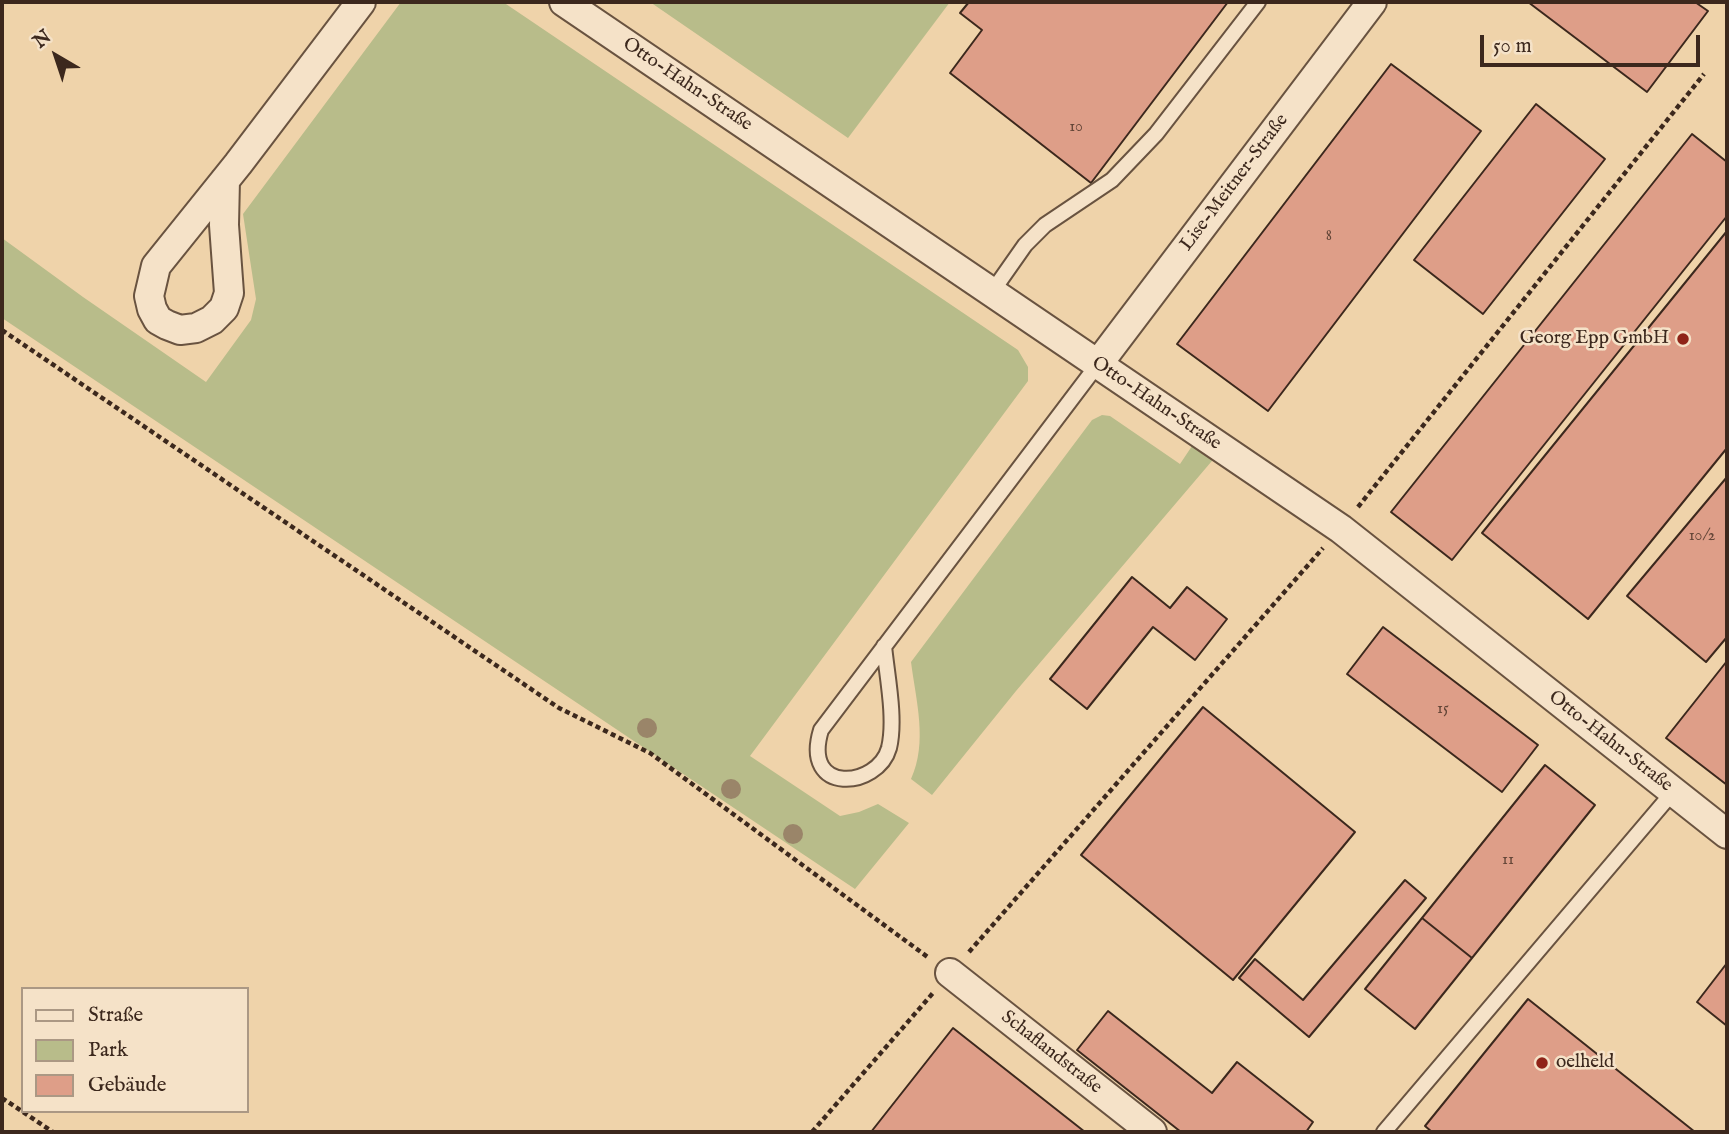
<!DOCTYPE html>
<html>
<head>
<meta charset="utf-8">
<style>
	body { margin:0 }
	#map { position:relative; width:1729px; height:1134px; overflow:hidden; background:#efd3aa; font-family:"IM FELL English",serif }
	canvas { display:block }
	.frame { position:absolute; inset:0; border:4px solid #3c281d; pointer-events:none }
	.legend { position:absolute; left:21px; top:987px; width:228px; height:126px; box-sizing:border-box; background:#f5e2c8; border:2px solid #ab9884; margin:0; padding:9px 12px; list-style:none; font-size:21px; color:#3c281d }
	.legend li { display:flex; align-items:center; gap:14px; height:35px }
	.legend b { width:35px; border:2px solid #ab9884 }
	.north { position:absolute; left:21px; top:21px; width:70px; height:70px; -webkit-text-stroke:5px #f5e2c8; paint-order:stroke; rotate:321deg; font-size:19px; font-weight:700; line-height:28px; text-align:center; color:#3c281d }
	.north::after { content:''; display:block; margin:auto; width:24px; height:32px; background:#3c281d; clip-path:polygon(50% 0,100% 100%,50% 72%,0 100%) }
	.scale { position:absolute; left:1480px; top:35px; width:220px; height:32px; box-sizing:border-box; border:4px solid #3c281d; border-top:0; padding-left:9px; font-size:21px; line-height:24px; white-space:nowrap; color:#3c281d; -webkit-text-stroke:5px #f5e2c8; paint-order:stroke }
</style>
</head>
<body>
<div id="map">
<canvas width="1729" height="1134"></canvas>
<div class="frame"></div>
<ul class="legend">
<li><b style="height:9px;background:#f5e2c8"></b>Straße</li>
<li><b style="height:19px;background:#b8bc8a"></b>Park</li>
<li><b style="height:19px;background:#de9e88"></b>Gebäude</li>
</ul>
<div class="north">N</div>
<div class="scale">50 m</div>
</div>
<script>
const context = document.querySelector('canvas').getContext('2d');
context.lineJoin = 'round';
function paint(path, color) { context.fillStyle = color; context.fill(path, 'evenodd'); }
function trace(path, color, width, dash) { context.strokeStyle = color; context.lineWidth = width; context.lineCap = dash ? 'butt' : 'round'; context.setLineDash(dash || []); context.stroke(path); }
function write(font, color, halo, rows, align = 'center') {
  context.font = font + ' "IM FELL English",serif'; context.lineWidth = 5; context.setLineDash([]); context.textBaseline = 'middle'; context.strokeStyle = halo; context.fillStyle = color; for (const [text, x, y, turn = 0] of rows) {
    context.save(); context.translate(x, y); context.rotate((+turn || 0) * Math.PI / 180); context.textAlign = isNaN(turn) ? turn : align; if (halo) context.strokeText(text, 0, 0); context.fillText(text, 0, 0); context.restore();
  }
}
paint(new Path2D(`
	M401,2H503L1018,350L1028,367V381L750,756L840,816L859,812L878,804L909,823L855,889L2,318V238L83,297L206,382L251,320L256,299L243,214Z
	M650,2H950L848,138Z
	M1102,415L1110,416L1180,464L1196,440L1217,455L1016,691L932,795L911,779C928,742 916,701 911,662L1092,420Z`), '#b8bc8a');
const building = new Path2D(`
	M969,2H1228L1091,183L950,73L982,30L960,13Z
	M1528,2H1695L1708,11L1647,92Z
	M1391,64L1481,131L1268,411L1177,344Z
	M1536,104L1605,159L1483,314L1414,260Z
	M1692,134L1727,162V216L1452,560L1391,512Z
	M1727,231V448L1588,619L1482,533Z
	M1727,477V637L1706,662L1627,596Z
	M1132,577L1170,608L1187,587L1227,619L1195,660L1153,627L1087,709L1050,679Z
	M1383,627L1538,745L1502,792L1347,674Z
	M1727,661V785L1666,738Z
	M1203,707L1355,832L1233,980L1081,855Z
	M1545,765L1595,805L1472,958L1422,918Z
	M1405,880L1426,898L1309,1037L1239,978L1255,959L1303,1000Z
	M1422,918L1472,958L1415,1029L1365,989Z
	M1727,963V1026L1697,1002Z
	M1528,999L1695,1132H1432L1425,1126Z
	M1108,1011L1212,1093L1237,1062L1313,1122L1306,1132H1181L1077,1050Z
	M953,1028L1085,1132H871Z`);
paint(building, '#de9e88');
trace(building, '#3c281d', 2);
const lane = new Path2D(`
	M992,292L1025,245L1045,225L1112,180L1156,134L1258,2
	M884,646C887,676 896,719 889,748C878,788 801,796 821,730L1098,364
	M1384,1132L1673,792`);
const street = new Path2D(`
	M564,2L1341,529L1727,834
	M225,180L224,225L229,293L224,308L212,320L196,328L180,330L167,325L158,320L152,309L149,296L156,266L238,164L361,2
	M1098,364L1372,2
	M950,973L1152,1132`);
trace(lane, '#695340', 18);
trace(street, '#695340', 32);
trace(new Path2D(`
	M2,330L559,708L650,753L929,958
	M1358,507L1704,74
	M969,952L1323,548
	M2,1098L53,1132
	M812,1132L933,993`), '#3c281d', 4.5, [5, 3.5]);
trace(lane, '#f5e2c8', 14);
trace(street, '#f5e2c8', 28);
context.fillStyle = '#9a8569';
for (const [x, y] of [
	[647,728],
	[731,789],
	[793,834]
]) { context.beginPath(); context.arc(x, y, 10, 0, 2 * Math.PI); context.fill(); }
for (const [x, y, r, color] of [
	[1683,339,7,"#8f2418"],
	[1542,1063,7,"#8f2418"]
]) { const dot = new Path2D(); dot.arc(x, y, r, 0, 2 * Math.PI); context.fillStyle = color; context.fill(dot); trace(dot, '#f5e2c8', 2.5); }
write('16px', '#644638', null, [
	["10",1076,128],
	["8",1329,237],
	["10/2",1702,537],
	["15",1443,710],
	["11",1508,861]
]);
write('19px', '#3c281d', '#f5e2c8', [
	["Otto-Hahn-Straße",687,85,34],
	["Lise-Meitner-Straße",1235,183,-53],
	["Otto-Hahn-Straße",1156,404,34],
	["Otto-Hahn-Straße",1610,742,38],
	["Schaflandstraße",1051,1053,38]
]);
write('19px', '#3c281d', '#f5e2c8', [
	["Georg Epp GmbH",1669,339],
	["oelheld",1556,1063,"left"]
], 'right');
</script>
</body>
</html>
